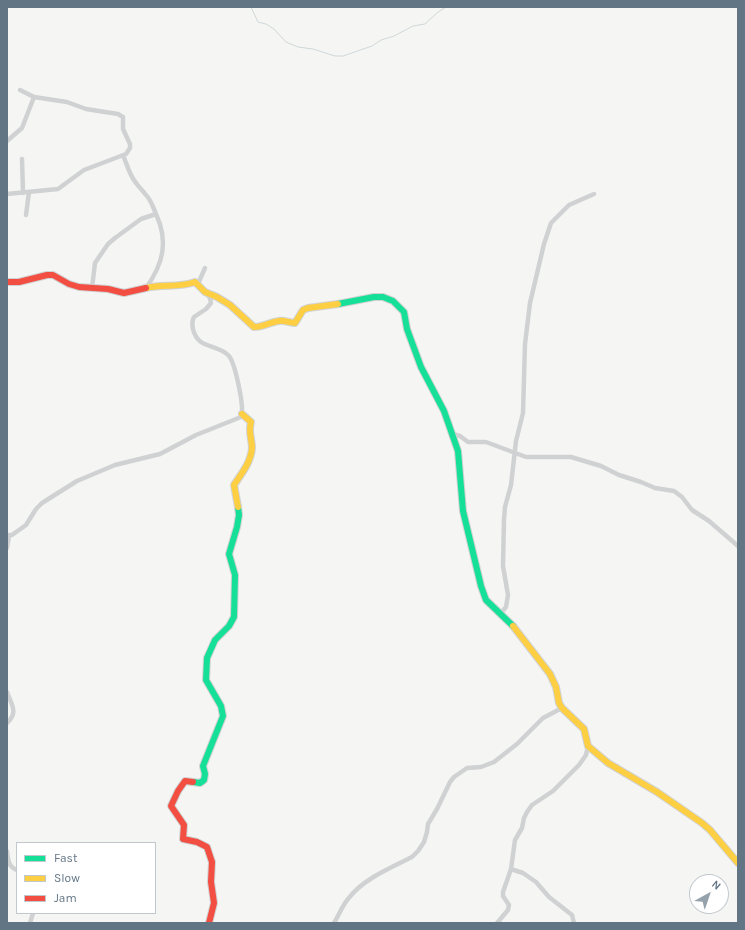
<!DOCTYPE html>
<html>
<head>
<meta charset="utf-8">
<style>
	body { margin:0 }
	#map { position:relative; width:745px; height:930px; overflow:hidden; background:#f5f5f3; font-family:Karla,sans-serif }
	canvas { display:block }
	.frame { position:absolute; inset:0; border:8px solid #627585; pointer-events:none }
	.legend { position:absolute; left:16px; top:842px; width:140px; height:72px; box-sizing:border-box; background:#fff; border:1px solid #c0c8ce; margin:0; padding:5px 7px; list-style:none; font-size:12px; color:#627585 }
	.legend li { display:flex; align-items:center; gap:8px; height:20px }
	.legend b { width:20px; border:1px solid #c0c8ce }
	.north { position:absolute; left:689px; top:874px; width:40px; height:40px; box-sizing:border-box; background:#fff; border:1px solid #c0c8ce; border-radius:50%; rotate:40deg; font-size:11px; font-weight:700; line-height:16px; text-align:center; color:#627585 }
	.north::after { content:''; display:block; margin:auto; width:14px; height:18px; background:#95a2ac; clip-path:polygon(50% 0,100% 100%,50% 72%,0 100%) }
</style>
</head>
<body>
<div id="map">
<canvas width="745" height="930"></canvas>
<div class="frame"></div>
<ul class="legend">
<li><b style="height:5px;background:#16e098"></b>Fast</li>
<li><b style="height:5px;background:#ffcf43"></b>Slow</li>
<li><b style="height:5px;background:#f24e42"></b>Jam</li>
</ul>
<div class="north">N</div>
</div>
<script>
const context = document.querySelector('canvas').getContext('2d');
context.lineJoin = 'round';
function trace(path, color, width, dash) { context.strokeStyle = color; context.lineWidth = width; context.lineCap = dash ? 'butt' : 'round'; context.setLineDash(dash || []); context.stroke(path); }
trace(new Path2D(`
	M251,7L258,22L266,24L274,29L286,42L298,47L313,49L335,56H343L372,46L381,40L394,36L413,26L425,24L438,12L446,7`), '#cfd7da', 1);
const fast = new Path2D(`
	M338,304L374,297H383L393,301L404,312L407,329L421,367L444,411L458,451L463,511L481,586L486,600L513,626
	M193,782L200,783L204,780L205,774L203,766L223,716L221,706L206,680L207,658L215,640L229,626L234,617L235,575L229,554L237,527L239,515L238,507`);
const slow = new Path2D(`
	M146,288C163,284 178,288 195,282L205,292L217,297L230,305L254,327C263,327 270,322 279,321C284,320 290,323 295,323L303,310L308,308L338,304
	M238,507L234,485C242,473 251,462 252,448C252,438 248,433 251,422L242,414
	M513,626L550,674L556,687L559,703L562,708L584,729L588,746L608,763L657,792L702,823L710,830L738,863`);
const jam = new Path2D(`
	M7,282H19L47,275H53L69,284L79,287L108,289L124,293L146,288
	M193,782L185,781L178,791L171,806L184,825L183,839L197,842L207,847L212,862L211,882L214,903L209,923`);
trace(fast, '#d0d2d3', 8);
trace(slow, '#d0d2d3', 8);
trace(jam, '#d0d2d3', 8);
trace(new Path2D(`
	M7,141L22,128L34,97
	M123,155C127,165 130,176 136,183C139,187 143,191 146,195C151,200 153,207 156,214C169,242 163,264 146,288
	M22,159L23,193
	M7,194L58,189L84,170L126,154L130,148V144L123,129V117L118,114L86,109L67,102L34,97L20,90
	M26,215L29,192
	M198,284L205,268
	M92,288L95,263L108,244L115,238L141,219L156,214
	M453,434L460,436L468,442H486L526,457H571L601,466L619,475L641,482L655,488L674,491L682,497L692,510L709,521L738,546
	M7,535H12L26,525L36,509L42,503L77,481L115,465L160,454L196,435L241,417C245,409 235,361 228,355C216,343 198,350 193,329C192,325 192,321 194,317L206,309L211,303L210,298L206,293
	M7,548L9,536
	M500,614L506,607L508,595L503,566L504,519L505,507L511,485L516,441L523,413L525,344L530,303L544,244L551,223L569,205L594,194
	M7,692C11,704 19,712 7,723
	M7,851C8,859 8,867 17,870
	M511,869L523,873L536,882L549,897L572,915L574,923
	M30,923L33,913
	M334,923C339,915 342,906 348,899C363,879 390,868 412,857L418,851L424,842L427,832L428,824L437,809L450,782L454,777L467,768L481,767L494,762L517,744L543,718L562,708
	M497,923L508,910L509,905L503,896V892L511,869L515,840L522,828L524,818L527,812L532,805L553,791L579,765L586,755L588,746`), '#d0d1d2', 4.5);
trace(fast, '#16e098', 6);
trace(slow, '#ffcf43', 6);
trace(jam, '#f24e42', 6);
</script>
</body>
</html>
